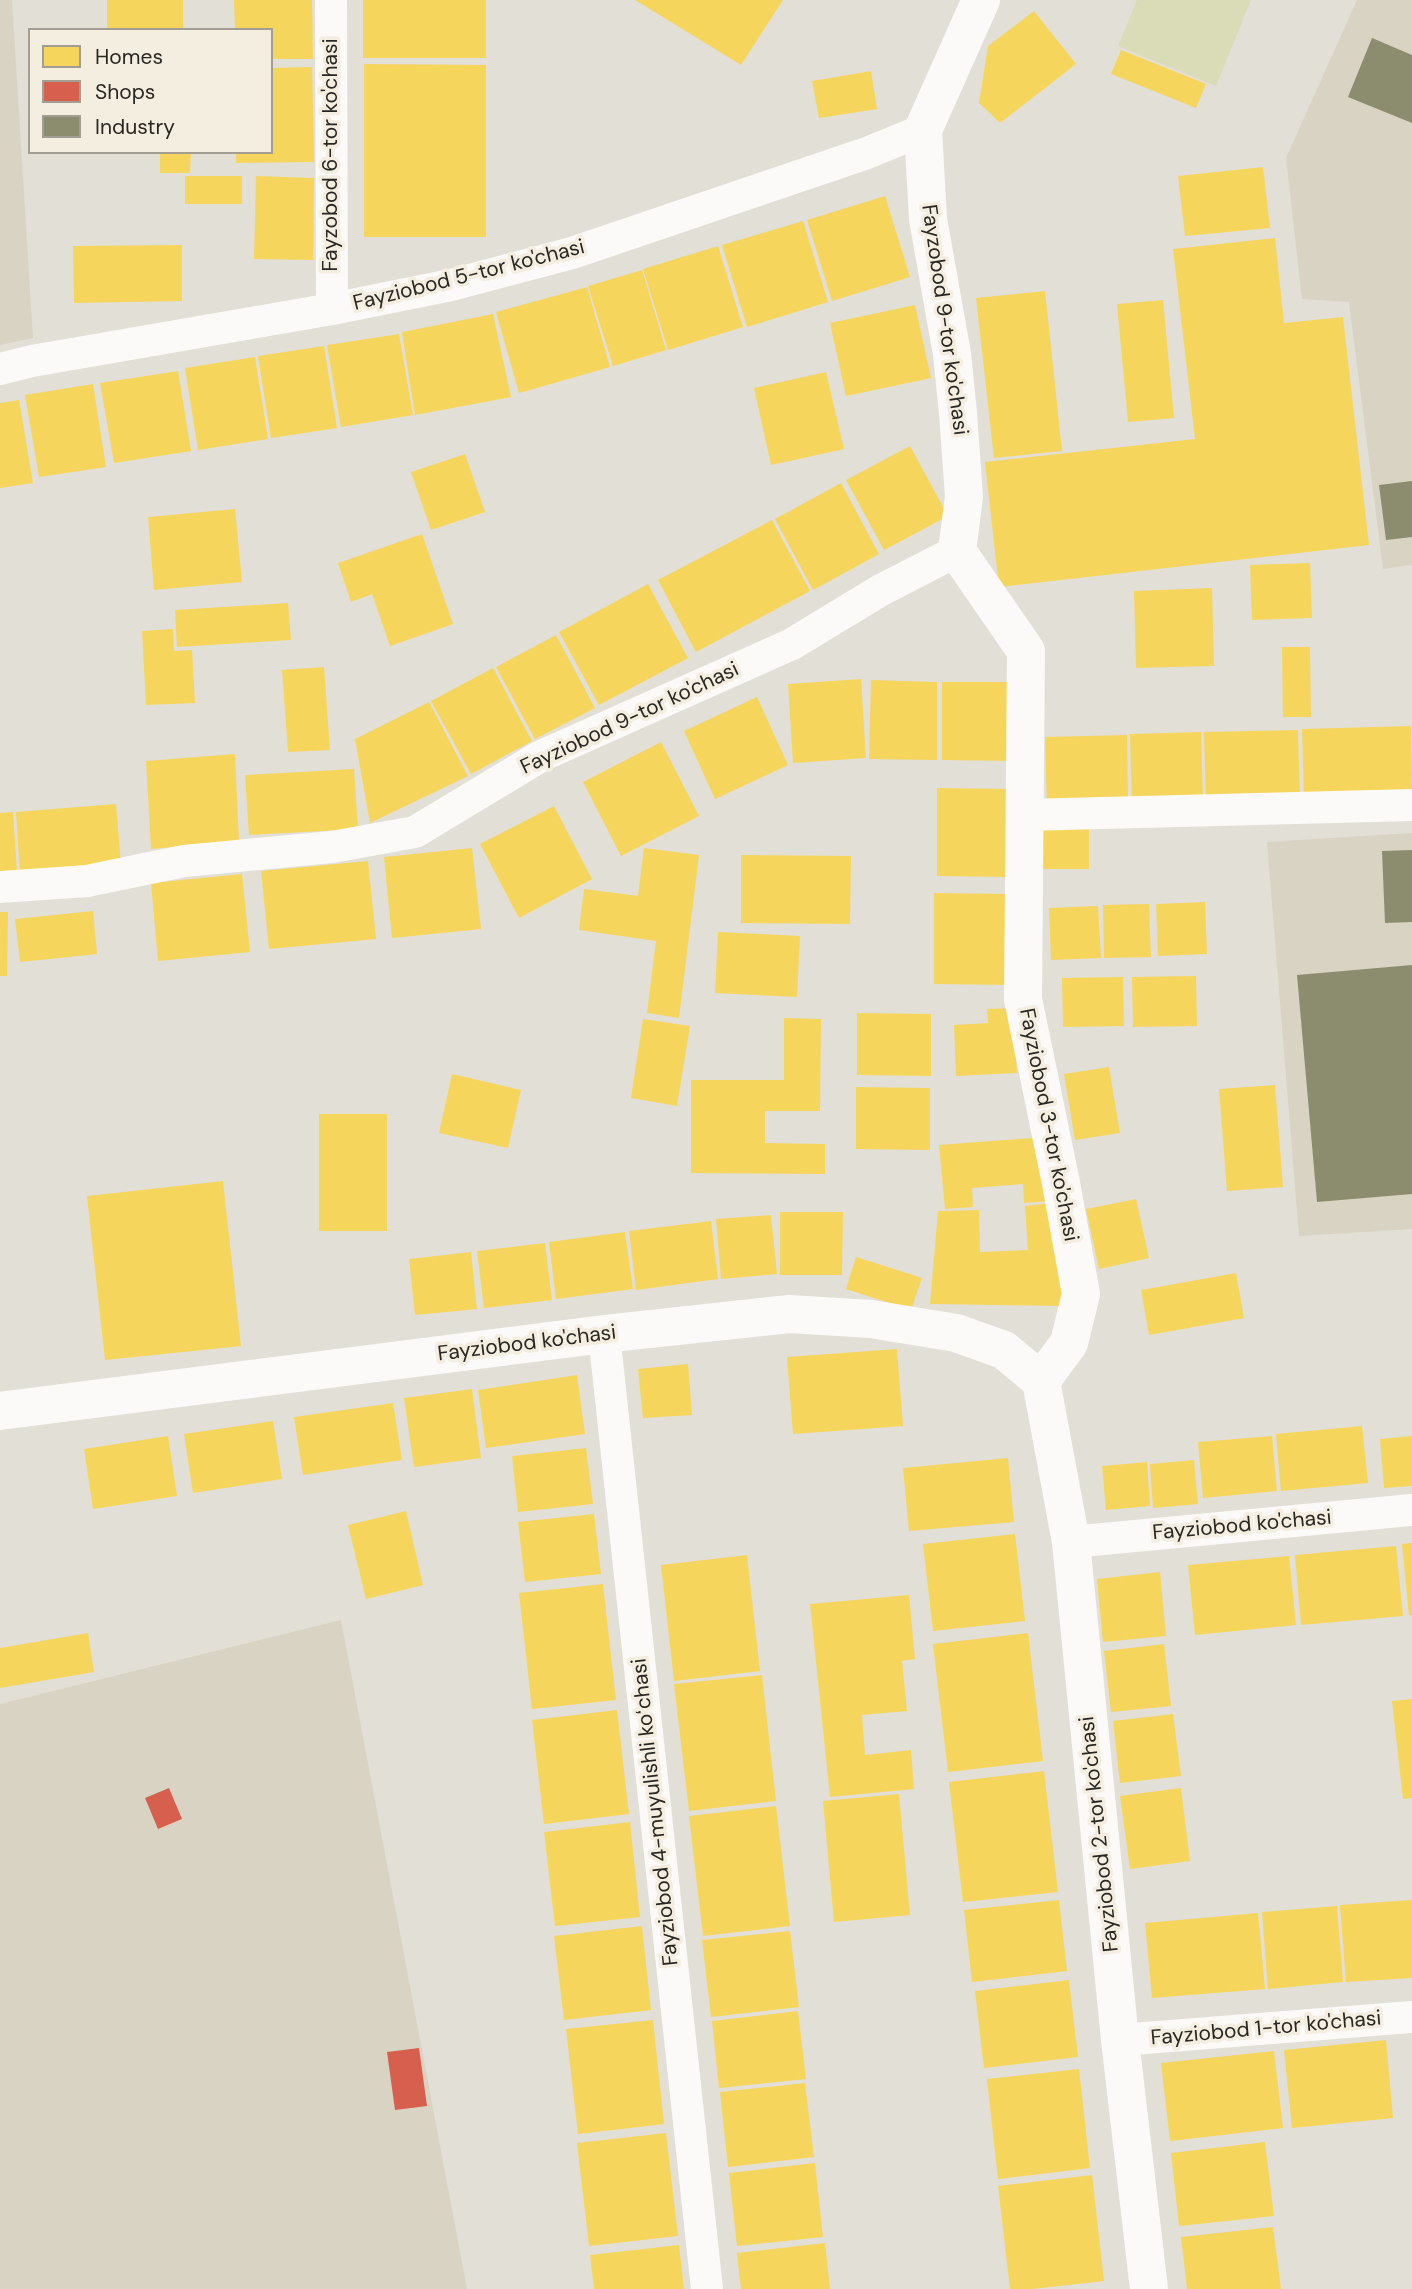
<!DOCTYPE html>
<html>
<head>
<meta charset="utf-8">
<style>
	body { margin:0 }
	#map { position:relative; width:1412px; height:2289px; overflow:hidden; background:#e2dfd7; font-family:"DM Sans",sans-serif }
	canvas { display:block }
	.legend { position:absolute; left:28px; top:28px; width:245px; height:126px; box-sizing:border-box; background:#f4eee0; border:2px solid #a39e94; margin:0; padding:9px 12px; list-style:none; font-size:21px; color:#292722 }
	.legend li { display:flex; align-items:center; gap:14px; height:35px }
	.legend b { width:35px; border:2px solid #a39e94 }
</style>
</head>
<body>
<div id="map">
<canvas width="1412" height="2289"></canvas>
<ul class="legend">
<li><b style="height:19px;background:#f6d55c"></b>Homes</li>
<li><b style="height:19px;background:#d6604d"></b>Shops</li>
<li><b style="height:19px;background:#8c8c6e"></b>Industry</li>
</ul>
</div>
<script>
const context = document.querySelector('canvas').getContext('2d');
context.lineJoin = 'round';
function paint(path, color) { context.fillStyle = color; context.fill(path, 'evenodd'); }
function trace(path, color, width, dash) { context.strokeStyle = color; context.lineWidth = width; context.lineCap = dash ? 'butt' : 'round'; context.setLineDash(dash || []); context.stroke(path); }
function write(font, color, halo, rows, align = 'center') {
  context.font = font + ' "DM Sans",sans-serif'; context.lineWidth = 7; context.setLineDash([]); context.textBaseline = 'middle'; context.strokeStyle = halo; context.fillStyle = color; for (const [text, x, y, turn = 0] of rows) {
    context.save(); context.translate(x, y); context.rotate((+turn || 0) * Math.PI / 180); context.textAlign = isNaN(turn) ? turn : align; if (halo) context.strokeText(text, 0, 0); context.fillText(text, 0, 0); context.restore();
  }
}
paint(new Path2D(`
	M0,0H12L33,338L0,345Z
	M1357,0H1412V565L1383,569L1349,302L1302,299L1286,158Z
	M1412,833V1229L1299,1236L1267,842Z
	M341,1620L467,2289H0V1704Z`), '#d8d3c3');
paint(new Path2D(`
	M1137,0H1251L1216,86L1118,46Z`), '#dadbb7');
paint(new Path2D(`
	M107,0H183V30H107Z
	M234,0H312L313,59H271V30H235Z
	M363,0H486V58H363Z
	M635,0H783L741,65Z
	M1034,11L1076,64L1000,123L979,103L988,46Z
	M1121,50L1206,84L1196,108L1111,74Z
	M364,64L486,65V237H364Z
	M312,67L314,162L236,163V152H271V68Z
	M871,71L877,109L819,118L812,81Z
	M160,152H191L190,173H160Z
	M1263,167L1270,228L1185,236L1178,176Z
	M185,176H242V204H185Z
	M256,176L314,178L313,260L254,259Z
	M885,196L910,277L832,301L807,220Z
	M803,221L828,302L747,327L722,245Z
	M1275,238L1284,323L1343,317L1369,545L999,587L985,462L1195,439L1173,249Z
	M182,245V301L74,303L73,246Z
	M718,246L743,327L668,350L643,269Z
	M642,270L666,350L613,366L588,286Z
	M587,287L610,367L519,393L496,312Z
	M1045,291L1062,451L994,458L976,298Z
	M1163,300L1174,418L1128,422L1117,304Z
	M915,305L931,378L846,396L830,323Z
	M493,314L511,397L415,415L402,332Z
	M399,334L413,415L341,427L327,345Z
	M324,346L337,428L271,438L258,356Z
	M255,357L268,439L198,450L185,368Z
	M178,371L191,451L114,463L100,383Z
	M826,372L844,449L771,465L754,388Z
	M93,384L106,467L39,477L25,395Z
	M19,400L33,483L0,488V403Z
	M910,446L948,516L884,550L846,480Z
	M465,454L485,512L431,530L411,472Z
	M841,483L879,554L813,590L775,519Z
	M235,509L242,582L154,590L148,517Z
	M772,520L810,591L696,652L658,580Z
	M422,534L453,624L390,646L372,594L351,602L338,563Z
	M1310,563L1312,618L1252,620L1250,565Z
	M648,584L688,658L599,705L559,632Z
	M1212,588L1214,666L1136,668L1134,591Z
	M288,603L291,640L177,647L175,610Z
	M173,629L174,651L192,650L195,703L146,705L142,631Z
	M556,635L595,708L535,739L496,667Z
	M1282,647H1310L1311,717H1283Z
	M324,667L330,750L288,752L282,670Z
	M493,668L532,741L471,774L431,701Z
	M861,679L866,758L793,763L788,684Z
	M871,680L937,682V760L869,759Z
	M942,682H1013L1012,761L942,760Z
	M757,697L788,765L715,799L684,731Z
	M429,702L468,776L370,823L355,739Z
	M1411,726L1412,796L1304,799L1302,729Z
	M1298,730L1300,799L1206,802L1204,732Z
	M1201,732L1203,802L1132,803L1130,734Z
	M1127,735L1128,803L1047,805L1045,737Z
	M661,742L699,816L621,856L583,782Z
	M235,754L239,841L151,849L146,761Z
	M354,769L358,829L249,835L245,775Z
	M937,788L1011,789L1010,877L937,876Z
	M116,804L121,864L20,872L16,812Z
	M554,806L592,879L519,918L480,844Z
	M13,812L17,872L0,873V813Z
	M1041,822H1089V869H1040Z
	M472,848L481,929L392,938L384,857Z
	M644,848L699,855L679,1018L647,1013L656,941L579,930L584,889L638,896Z
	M741,855L851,856L850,924L741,923Z
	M368,861L376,939L269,949L261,871Z
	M242,874L250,952L158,961L151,883Z
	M934,893L1010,894V985L934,984Z
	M1205,902L1207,954L1158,956L1156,904Z
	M1149,904L1151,957L1104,958L1103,905Z
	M1098,906L1101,958L1051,960L1049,908Z
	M93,911L97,954L20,962L15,919Z
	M0,912H8L7,976H0Z
	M718,932L800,936L797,997L715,993Z
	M1196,976L1197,1026L1133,1027L1132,977Z
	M1123,977L1124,1026L1063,1027L1062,978Z
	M1013,1008L1017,1073L956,1076L954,1025L988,1023L987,1009Z
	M857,1013L931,1014V1076L857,1075Z
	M784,1018L821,1019L820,1111H765V1143L825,1144V1174L691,1173V1080H784Z
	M643,1019L690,1026L677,1106L631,1098Z
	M1109,1067L1120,1133L1075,1140L1064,1074Z
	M452,1074L521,1090L508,1148L439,1133Z
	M1275,1085L1283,1187L1227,1191L1219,1089Z
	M856,1087L930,1088V1150L856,1149Z
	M319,1114H387V1231H319Z
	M1045,1137L1050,1201L1024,1203L1023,1184L972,1188L973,1207L945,1209L939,1145Z
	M223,1181L241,1346L105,1360L87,1196Z
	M1136,1199L1149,1258L1099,1269L1086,1209Z
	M1051,1203L1064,1306L930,1304L938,1211L979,1210L980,1252L1028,1250L1025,1206Z
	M780,1212H843L842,1275H780Z
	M771,1215L777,1274L721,1279L716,1219Z
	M711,1221L718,1279L636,1290L629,1231Z
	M625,1232L633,1289L556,1299L549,1242Z
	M545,1243L552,1300L484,1308L477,1251Z
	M471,1252L477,1309L415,1315L409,1259Z
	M856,1257L922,1278L911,1310L846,1289Z
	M1236,1273L1244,1318L1149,1335L1141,1290Z
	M897,1349L903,1426L793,1434L787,1357Z
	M688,1364L692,1415L643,1418L638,1369Z
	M577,1375L585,1434L486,1448L478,1390Z
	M472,1389L481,1458L414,1467L404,1398Z
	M393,1403L402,1460L303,1475L294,1417Z
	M273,1421L282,1479L193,1493L184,1434Z
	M1362,1426L1368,1483L1281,1491L1276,1434Z
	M168,1436L177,1496L93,1509L84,1449Z
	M1272,1436L1277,1491L1203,1498L1198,1442Z
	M1412,1436V1486L1384,1488L1380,1439Z
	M586,1448L593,1504L518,1512L512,1456Z
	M1008,1458L1014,1522L909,1531L903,1468Z
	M1194,1460L1198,1504L1153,1508L1150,1464Z
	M1147,1462L1150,1506L1106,1510L1102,1466Z
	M406,1511L423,1585L366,1599L348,1525Z
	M594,1514L601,1574L525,1582L518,1522Z
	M1015,1534L1025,1621L933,1631L923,1544Z
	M1412,1543V1615L1409,1616L1402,1544Z
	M1396,1546L1403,1616L1301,1625L1295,1555Z
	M747,1555L760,1671L674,1681L661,1565Z
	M1289,1556L1296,1625L1195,1635L1188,1565Z
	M1160,1572L1166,1636L1103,1642L1097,1579Z
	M603,1584L616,1700L532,1709L519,1593Z
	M909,1595L915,1659L902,1661L907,1711L862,1715L865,1755L911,1750L914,1789L830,1797L810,1604Z
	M88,1633L94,1672L0,1688V1648Z
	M1028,1633L1043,1761L948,1772L933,1644Z
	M1164,1644L1171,1706L1111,1712L1104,1651Z
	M762,1675L776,1801L689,1811L674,1684Z
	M1412,1699V1798L1403,1799L1392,1701Z
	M617,1710L629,1814L544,1824L532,1720Z
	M1173,1714L1181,1776L1120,1783L1113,1721Z
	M1044,1771L1058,1892L963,1902L949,1782Z
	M1181,1788L1190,1861L1130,1869L1120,1796Z
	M899,1794L910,1915L834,1922L823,1801Z
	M776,1806L790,1926L703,1936L689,1816Z
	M630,1822L640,1917L555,1926L544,1832Z
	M1059,1900L1067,1971L972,1982L964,1910Z
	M1412,1900V1978L1346,1982L1340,1905Z
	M1337,1906L1343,1982L1268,1989L1262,1912Z
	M1258,1913L1265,1989L1152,1998L1145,1923Z
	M642,1926L651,2010L564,2020L554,1936Z
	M790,1931L799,2007L711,2017L702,1940Z
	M1069,1980L1078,2057L984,2068L975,1991Z
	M798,2011L806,2079L719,2088L712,2021Z
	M653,2020L664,2124L578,2134L566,2029Z
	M1386,2040L1393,2118L1292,2128L1284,2050Z
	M1274,2051L1283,2128L1170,2141L1161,2063Z
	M1079,2069L1090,2168L998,2179L987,2079Z
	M805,2083L814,2157L728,2167L720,2092Z
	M666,2133L678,2236L589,2246L577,2143Z
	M1265,2142L1274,2216L1179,2226L1171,2153Z
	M815,2163L823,2237L737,2246L729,2173Z
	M1092,2175L1104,2281L1032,2289H1010L998,2186Z
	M1273,2227L1281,2289H1187L1181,2237Z
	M825,2243L830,2289H741L737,2253Z
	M679,2245L684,2289H594L590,2255Z`), '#f6d55c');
paint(new Path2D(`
	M169,1788L182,1819L158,1829L145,1798Z
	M419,2048L427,2106L395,2110L387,2052Z`), '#d6604d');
paint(new Path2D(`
	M1372,38L1412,55V123L1348,97Z
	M1412,481V537L1386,540L1379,485Z
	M1412,850V922L1385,923L1382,851Z
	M1412,965V1194L1317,1202L1297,975Z`), '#8c8c6e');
trace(new Path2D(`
	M331,0L332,309
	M0,369L32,361L332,309L451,285L572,253L867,153L923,130
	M1025,815L1412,805
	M0,887L87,881L184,861L332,847L415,832L541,756L792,644L881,590L957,551
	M604,1334L707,2289
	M1071,1542L1412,1510
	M1120,2040L1412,2017`), '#fbfaf9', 32);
trace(new Path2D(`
	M981,0L923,130L928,219L952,354L958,413L964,497L957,551L1026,651L1023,999L1061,1183L1081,1294L1069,1343L1041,1381
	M1041,1381L1071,1542L1120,2040L1149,2289
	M0,1411L604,1334L789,1314L871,1319L956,1333L1004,1350L1041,1381`), '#fbfaf9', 38);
write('21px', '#292722', '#f4eee0', [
	["Fayzobod 6-tor ko'chasi",331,155,-90],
	["Fayziobod 5-tor ko'chasi",469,276,-14],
	["Fayzobod 9-tor ko'chasi",944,320,82],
	["Fayziobod 9-tor ko'chasi",630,719,-25],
	["Fayziobod 3-tor ko'chasi",1048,1125,79],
	["Fayziobod ko'chasi",527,1344,-7],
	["Fayziobod ko'chasi",1242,1526,-5],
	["Fayziobod 4-muyulishli koʻchasi",656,1812,-96],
	["Fayziobod 2-tor ko'chasi",1100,1834,-96],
	["Fayziobod 1-tor ko'chasi",1266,2029,-5]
]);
</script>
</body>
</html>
